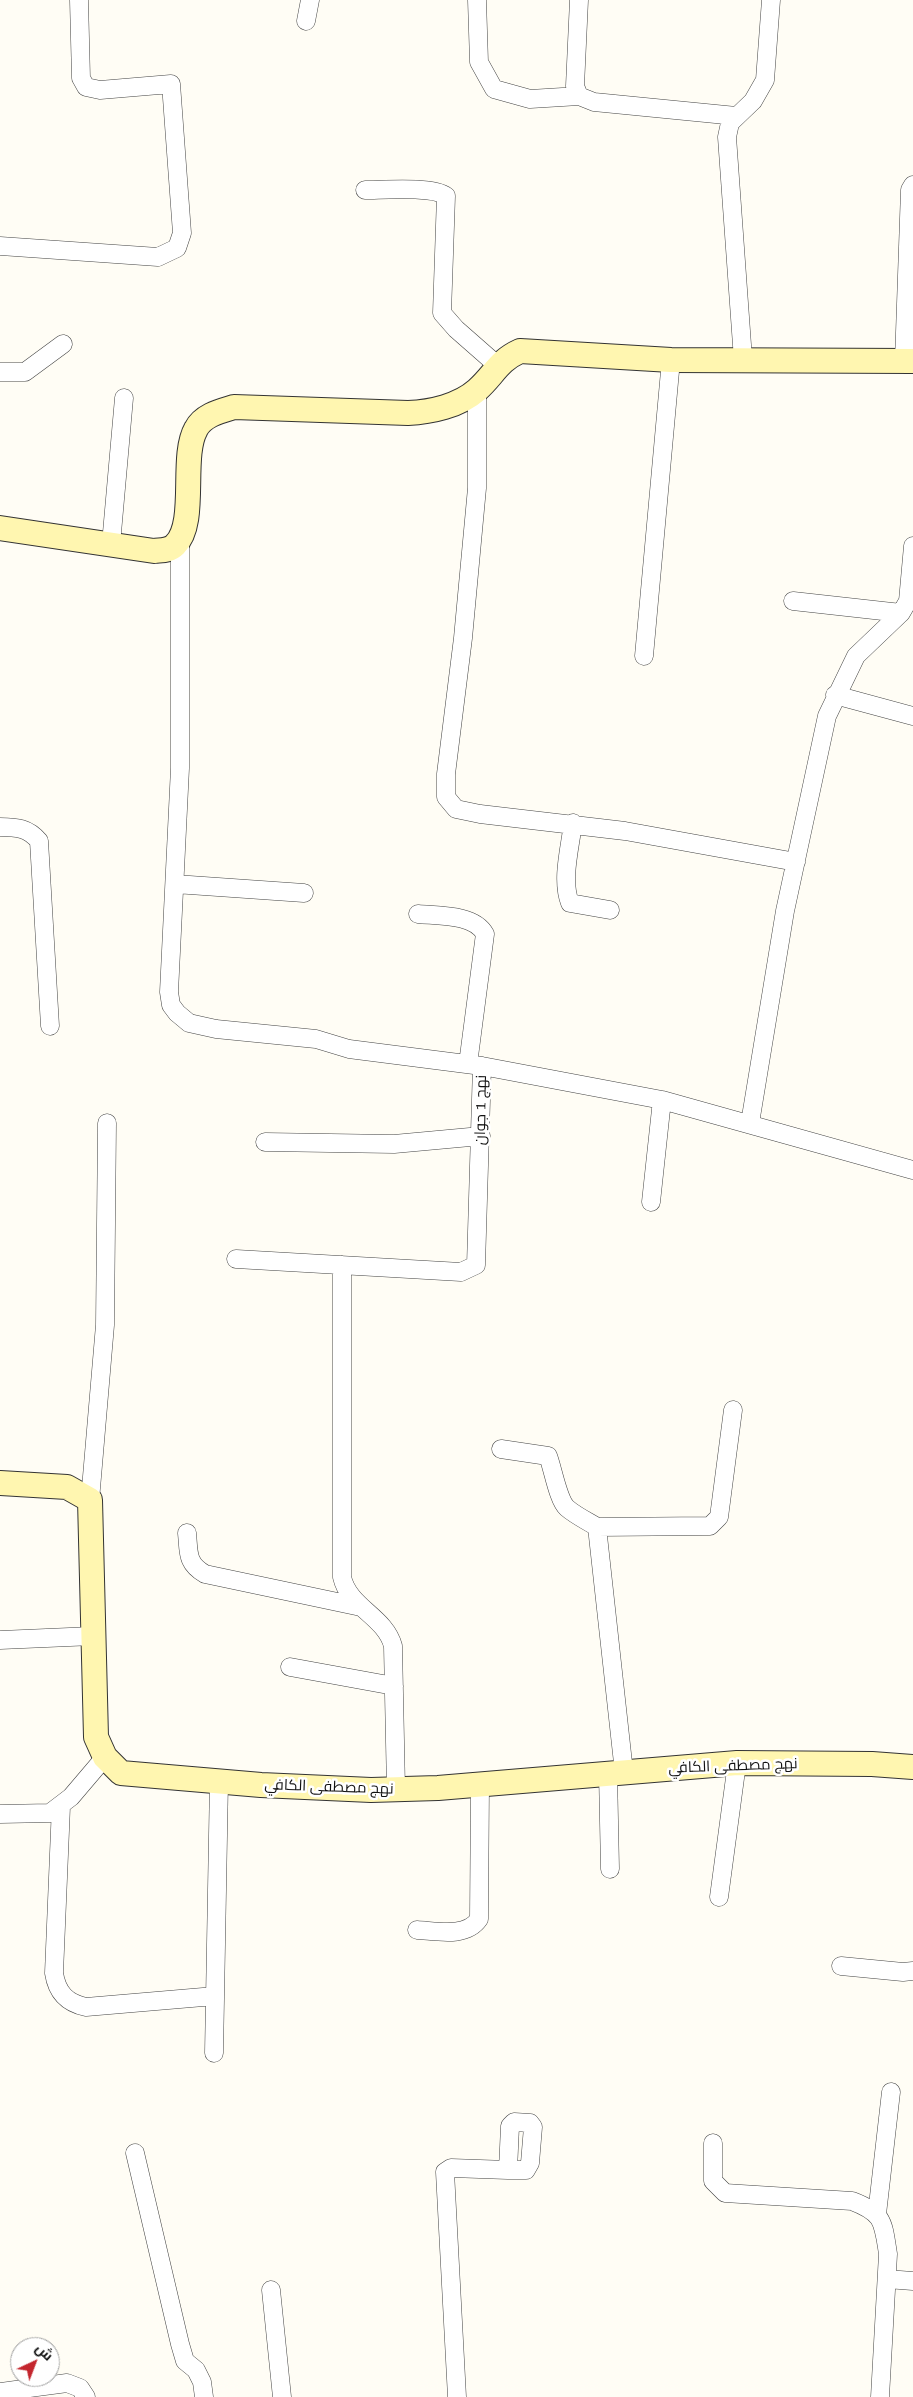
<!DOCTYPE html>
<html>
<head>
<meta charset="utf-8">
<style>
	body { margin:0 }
	#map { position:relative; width:913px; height:2397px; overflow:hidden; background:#fffdf5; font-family:"Roboto Serif",Cairo,serif }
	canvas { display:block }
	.north { position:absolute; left:10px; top:2337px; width:50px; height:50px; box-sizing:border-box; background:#fff; border:1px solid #a0a0a0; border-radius:50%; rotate:43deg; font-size:14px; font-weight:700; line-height:20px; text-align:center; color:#111 }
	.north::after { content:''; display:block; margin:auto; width:18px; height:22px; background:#c4262e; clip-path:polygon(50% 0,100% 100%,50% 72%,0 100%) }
</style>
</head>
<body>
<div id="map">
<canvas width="913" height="2397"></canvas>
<div class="north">ش</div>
</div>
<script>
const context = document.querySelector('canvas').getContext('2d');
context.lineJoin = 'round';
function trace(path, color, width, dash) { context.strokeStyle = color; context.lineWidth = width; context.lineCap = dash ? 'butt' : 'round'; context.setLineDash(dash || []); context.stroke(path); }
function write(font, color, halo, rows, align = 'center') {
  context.font = font + ' "Roboto Serif",Cairo,serif'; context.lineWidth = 5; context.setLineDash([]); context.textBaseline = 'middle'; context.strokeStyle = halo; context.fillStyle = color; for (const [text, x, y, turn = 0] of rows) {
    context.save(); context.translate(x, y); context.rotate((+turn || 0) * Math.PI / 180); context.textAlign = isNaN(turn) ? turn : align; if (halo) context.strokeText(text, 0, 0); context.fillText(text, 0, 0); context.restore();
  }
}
const street = new Path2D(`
	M477,0L479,62L494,89L530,99L579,96
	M579,0L575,86L579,96L594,102L736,116
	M306,21L310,0
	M365,190C383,190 433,186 446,196L442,313L456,329L497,365
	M0,246L158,257L177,248L182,233L171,84L100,90L86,87L81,78L79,0
	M743,359L727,137L730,123L753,101L765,80L771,0
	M904,361L910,190L913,185
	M0,372H25L63,344
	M477,390V488L463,638L446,774V797L456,809L480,814L625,831L796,862
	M180,539V768L169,992L171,1005L177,1013L189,1023L216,1029L316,1039L349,1049L482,1066
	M111,544L124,398
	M793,601L901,613
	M644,656L671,360
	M835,695L913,716
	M573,823C570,848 561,880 570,903L610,910
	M0,827C17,827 28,828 39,841L50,1026
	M175,884L304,893
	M418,914C439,916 474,914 485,934L468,1064
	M750,1123L785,911L827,716L856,656L901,613L908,601L913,546
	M265,1142L394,1144L481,1136
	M651,1202L662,1100
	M236,1259L461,1272L476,1265L482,1066L662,1100L913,1170
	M342,1265V1577C349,1608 385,1616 393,1646L396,1789
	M501,1449L548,1456C553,1469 558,1500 567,1508C575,1515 587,1521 597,1527
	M90,1500L105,1325L107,1123
	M187,1533C189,1552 186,1563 205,1574L361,1607
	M0,1640L93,1636
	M290,1667L394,1686
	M624,1772L597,1527L710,1526L719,1517L733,1410
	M608,1773L610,1869
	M61,1806L54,1973C57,1993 67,2003 86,2007L215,1996
	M0,1814L50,1813L71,1797L105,1757
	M719,1897L737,1763
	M417,1930C437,1931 466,1938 479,1919L480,1784
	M841,1966L903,1972L913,1971
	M214,2053L219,1781
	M514,2122L530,2123L533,2127L530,2163L526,2170H508L510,2126Z
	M713,2143V2181L725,2193L852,2201C884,2213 883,2222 888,2254L880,2397
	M135,2153L180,2344L185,2361L196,2370L202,2382L204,2397
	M877,2214L891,2092
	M887,2279L913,2281
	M271,2290L282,2397
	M0,2392L67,2383L80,2388L86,2397
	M457,2397L445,2172L451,2168L508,2170`);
const secondary = new Path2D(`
	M0,528L154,551C161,550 169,551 175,545C198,523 180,457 196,429C203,415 221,411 234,407L408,413C431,412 459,406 477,390C494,375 498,361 520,351L671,360L913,361
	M0,1483L67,1487L90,1500L96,1737L105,1757L121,1773L261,1785L371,1790L438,1788L737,1763L872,1764L913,1767`);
trace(street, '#444', 19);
trace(secondary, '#333', 26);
trace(street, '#fff', 18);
trace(secondary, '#fff6b0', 24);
write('15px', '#111', '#fff', [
	["نهج 1 جوان",481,1110,-89],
	["نهج مصطفى الكافي",733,1766,-2],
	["نهج مصطفى الكافي",329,1787,2]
]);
</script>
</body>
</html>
